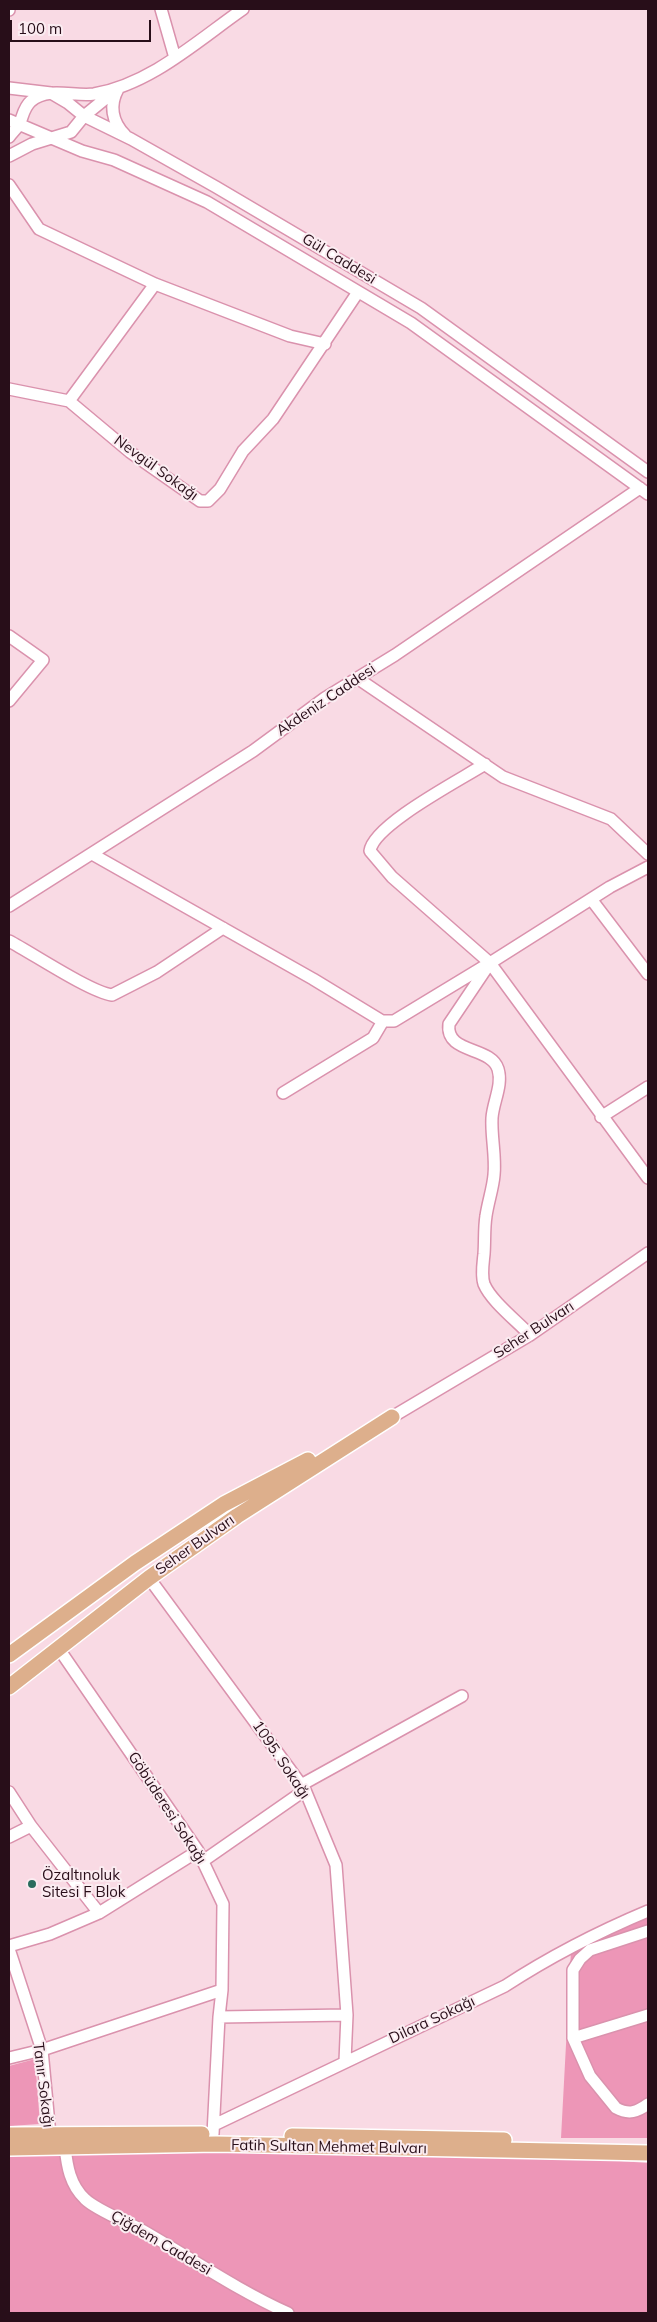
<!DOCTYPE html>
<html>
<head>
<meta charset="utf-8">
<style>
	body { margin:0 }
	#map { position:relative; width:657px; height:2322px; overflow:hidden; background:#f9dae4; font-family:Mulish,sans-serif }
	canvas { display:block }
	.frame { position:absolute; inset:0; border:10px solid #280e19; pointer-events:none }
	.scale { position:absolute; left:10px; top:20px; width:141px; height:22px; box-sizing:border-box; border:2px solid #280e19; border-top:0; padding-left:6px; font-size:15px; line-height:18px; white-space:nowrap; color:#280e19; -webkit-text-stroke:4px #fbecf1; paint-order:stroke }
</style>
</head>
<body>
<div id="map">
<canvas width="657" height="2322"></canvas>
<div class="frame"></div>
<div class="scale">100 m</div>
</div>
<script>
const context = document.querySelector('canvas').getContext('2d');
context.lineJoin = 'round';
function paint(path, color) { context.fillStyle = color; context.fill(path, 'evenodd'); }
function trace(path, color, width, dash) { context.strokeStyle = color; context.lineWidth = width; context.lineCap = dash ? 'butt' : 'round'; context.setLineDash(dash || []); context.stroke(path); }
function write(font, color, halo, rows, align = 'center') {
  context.font = font + ' Mulish,sans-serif'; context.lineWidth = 4; context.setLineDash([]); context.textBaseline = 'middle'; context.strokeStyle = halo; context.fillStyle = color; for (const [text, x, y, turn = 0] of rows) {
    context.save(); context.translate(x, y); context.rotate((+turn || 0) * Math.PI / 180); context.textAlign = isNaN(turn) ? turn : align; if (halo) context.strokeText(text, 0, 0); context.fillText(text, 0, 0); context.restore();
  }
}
paint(new Path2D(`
	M648,1918V2138H561L571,1951Z
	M35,2059L40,2124L9,2126V2066Z
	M9,2148L477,2151L648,2163V2313H9Z`), '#ed96b7');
const minor = new Path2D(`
	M161,9L175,58
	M9,10V9
	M9,88L51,93L68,103L84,116L131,139L216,187L421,308L648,472
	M118,89C109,105 112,122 125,135
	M9,120L82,151L114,160L207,202L411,323L648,494
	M9,137C12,133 16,129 19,125C23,117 23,108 31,101C49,86 74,97 94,94C151,84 197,41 243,9
	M9,156L32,144L71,132L84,116L116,90
	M9,185L39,229L155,284L290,336L325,344
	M9,389L69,401L130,452L200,501H208L220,489L243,451L273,419L358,292
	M69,401L155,284
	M9,636L43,660L9,701
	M357,678L503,777L611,819L648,854
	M485,764C460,780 373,825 370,851L392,877L490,963L648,1178
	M92,854L313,979L382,1021H394L488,964
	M591,899L648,974
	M9,906L253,751L325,698L395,655L640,488
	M9,941C32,953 90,992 112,995L157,972L223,928
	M283,1093L373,1038L383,1021
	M601,1117L648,1087
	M530,1335C517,1321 491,1301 484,1284C481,1275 483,1264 484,1254C485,1241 484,1228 486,1216C488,1202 493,1188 494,1175C496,1156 491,1137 492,1118C493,1102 503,1085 498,1069C491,1046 445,1054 449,1024L490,963L610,887L648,867
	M392,1417L530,1335L648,1253
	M149,1578L305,1790L336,1865L347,2015L345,2061
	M59,1649L198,1851L223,1904L222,1990L219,2017L213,2134
	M301,1785L462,1696
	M9,1792L31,1826L99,1913
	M9,1837L31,1826
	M203,1861L305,1790
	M648,1931L590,1950L580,1959L573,1970V2038L590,2076L616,2108C629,2115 637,2112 648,2104
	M9,1946L50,1934L99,1913L198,1851
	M9,1949L42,2050L50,2135
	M219,2017L347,2015
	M573,2038L648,2015
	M9,2058L42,2050L222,1990
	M214,2125L505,1986C551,1956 598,1932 648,1911
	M65,2147C67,2166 70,2185 85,2199C96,2210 127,2222 142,2230C191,2258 237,2290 288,2313`);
const major = new Path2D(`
	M9,1655L135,1563L224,1504L308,1460
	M9,1687L149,1578L237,1516L392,1417
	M9,2135L202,2134
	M292,2136L504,2140
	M9,2148L216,2144L648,2153`);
trace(minor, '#da92ad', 14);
trace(major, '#fff', 18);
trace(minor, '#fff', 11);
trace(major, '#ddaf8c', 15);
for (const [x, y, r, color] of [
	[32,1884,5,"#2a6d5e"]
]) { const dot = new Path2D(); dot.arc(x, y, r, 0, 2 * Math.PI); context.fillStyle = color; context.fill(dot); trace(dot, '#fbecf1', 2); }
write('15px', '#280e19', '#fbecf1', [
	["Gül Caddesi",339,259,31],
	["Nevgül Sokağı",156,468,36],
	["Akdeniz Caddesi",326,700,-34],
	["Seher Bulvarı",534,1330,-33],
	["Seher Bulvarı",195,1545,-35],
	["1095. Sokağı",281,1760,56],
	["Göbüderesi Sokağı",167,1808,57],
	["Dilara Sokağı",432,2020,-25],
	["Tanır Sokağı",43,2085,83],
	["Fatih Sultan Mehmet Bulvarı",329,2147,1],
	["Çiğdem Caddesi",161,2243,30]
]);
write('15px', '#280e19', '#fbecf1', [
	["Özaltınoluk",42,1875],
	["Sitesi F Blok",42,1892]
], 'left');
</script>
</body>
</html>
